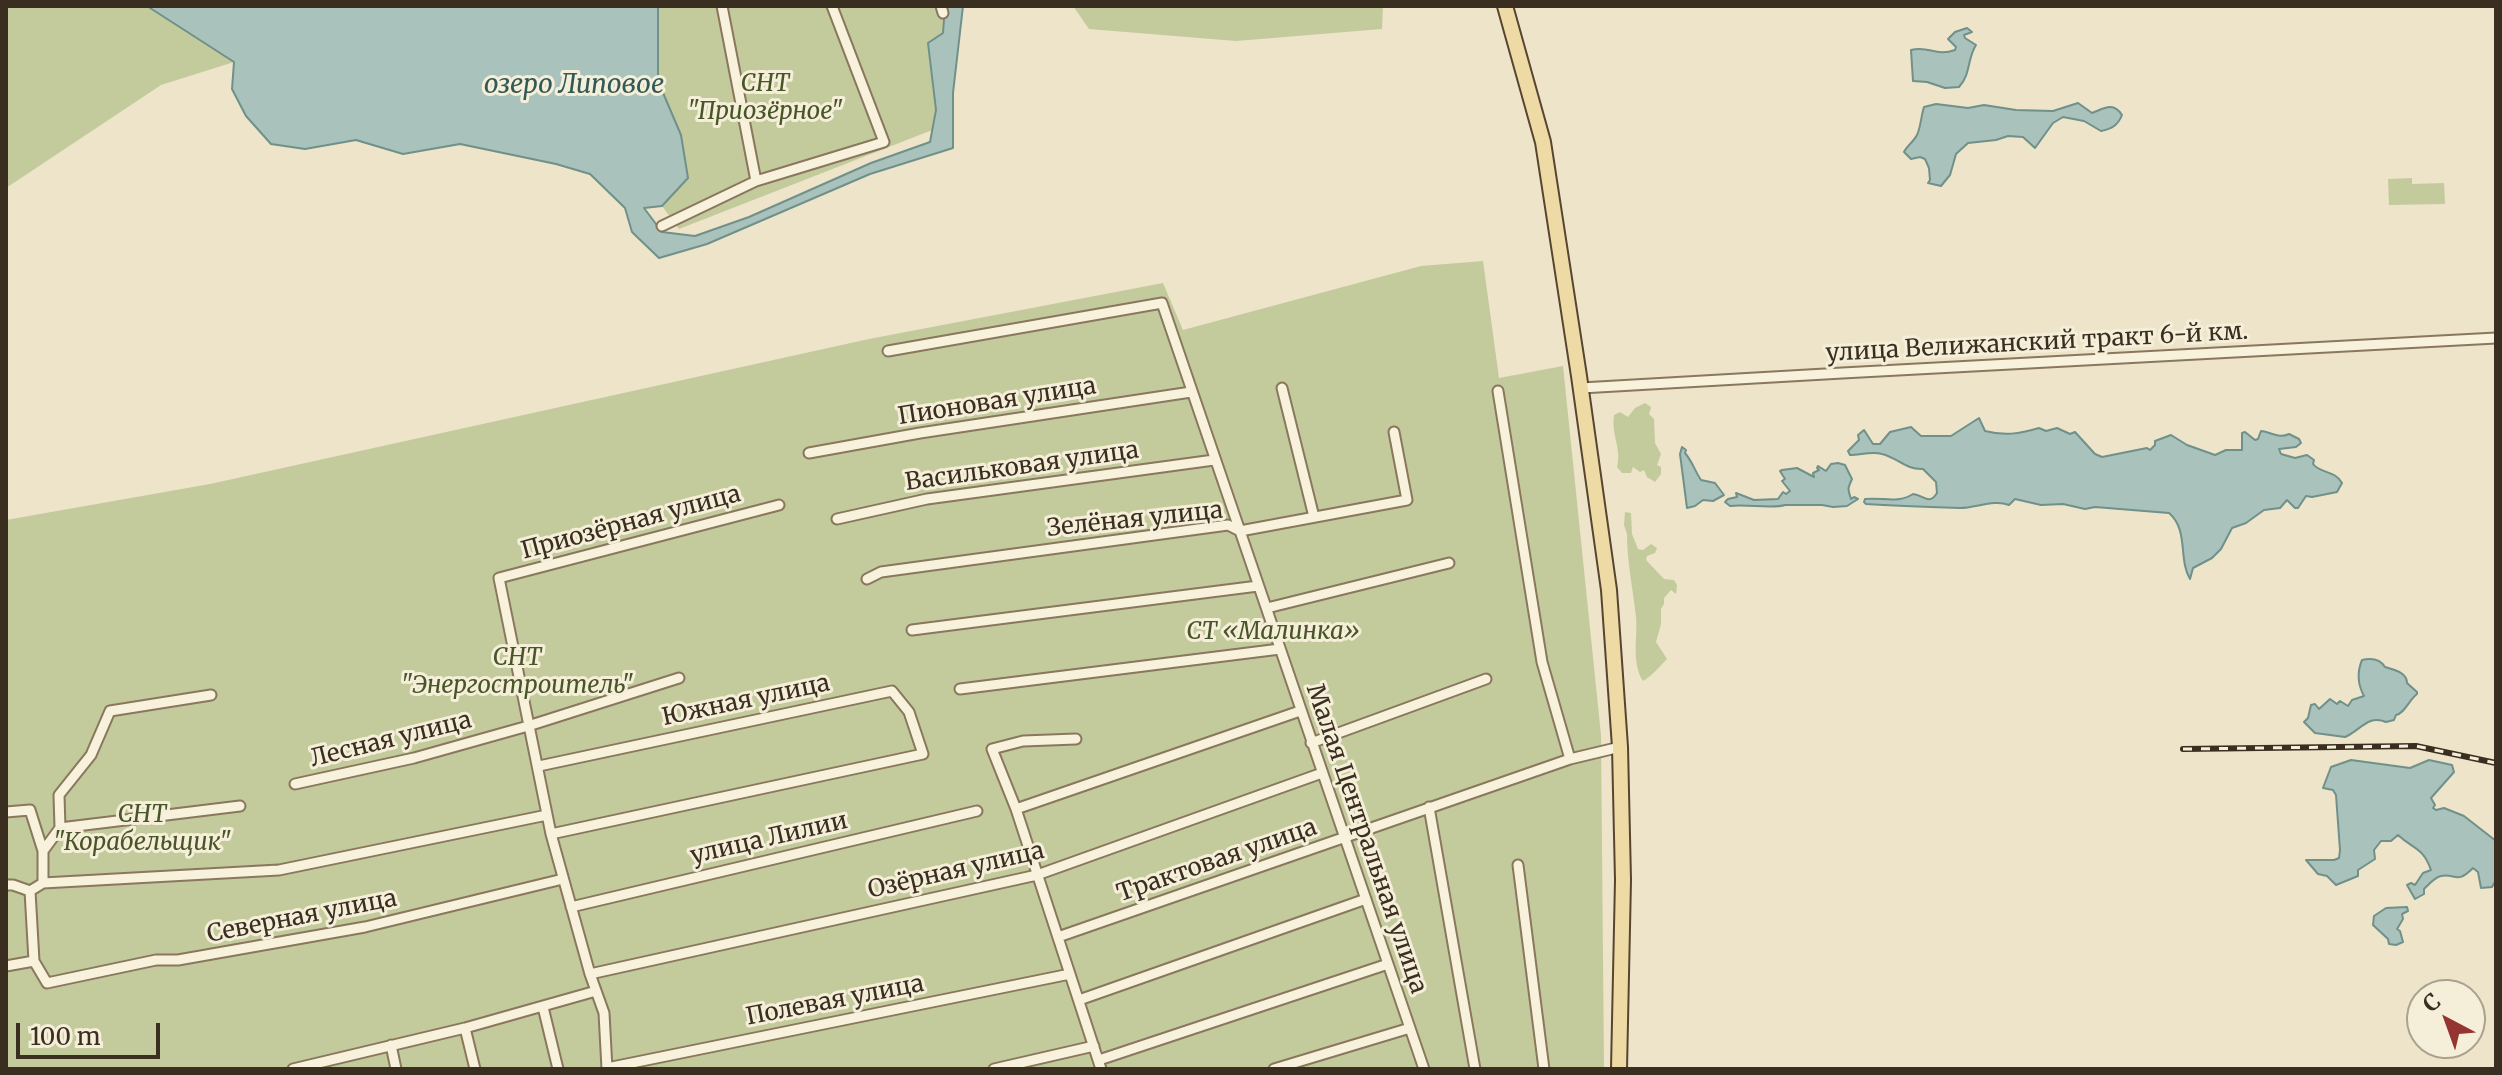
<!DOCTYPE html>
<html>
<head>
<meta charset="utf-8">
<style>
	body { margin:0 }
	#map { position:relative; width:2502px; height:1075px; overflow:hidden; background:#ede4c9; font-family:Merriweather,serif }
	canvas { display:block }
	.frame { position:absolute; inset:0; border:8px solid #3a2e21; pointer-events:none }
	.north { position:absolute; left:2406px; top:979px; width:80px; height:80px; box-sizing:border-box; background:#f5eed8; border:2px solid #aaa18f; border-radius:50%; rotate:319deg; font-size:22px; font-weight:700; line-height:32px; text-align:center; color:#3a2e21 }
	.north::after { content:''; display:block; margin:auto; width:28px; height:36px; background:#953531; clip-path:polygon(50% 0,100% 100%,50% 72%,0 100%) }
	.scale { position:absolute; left:16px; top:1023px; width:144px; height:36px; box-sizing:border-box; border:4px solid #3a2e21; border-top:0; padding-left:10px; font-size:24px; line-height:28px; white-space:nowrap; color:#3a2e21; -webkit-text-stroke:6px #f5eed8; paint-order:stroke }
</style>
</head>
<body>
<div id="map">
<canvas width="2502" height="1075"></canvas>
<div class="frame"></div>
<div class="north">С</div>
<div class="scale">100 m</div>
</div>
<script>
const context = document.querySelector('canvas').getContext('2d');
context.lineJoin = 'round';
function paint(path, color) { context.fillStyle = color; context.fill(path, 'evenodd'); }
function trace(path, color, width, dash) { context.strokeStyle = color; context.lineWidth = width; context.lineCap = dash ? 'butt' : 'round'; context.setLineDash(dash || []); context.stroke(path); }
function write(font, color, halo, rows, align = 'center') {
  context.font = font + ' Merriweather,serif'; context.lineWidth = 6; context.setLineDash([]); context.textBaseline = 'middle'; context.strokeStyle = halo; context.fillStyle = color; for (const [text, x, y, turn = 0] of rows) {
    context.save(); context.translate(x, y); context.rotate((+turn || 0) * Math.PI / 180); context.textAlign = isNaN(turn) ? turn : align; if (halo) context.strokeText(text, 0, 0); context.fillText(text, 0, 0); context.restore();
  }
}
paint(new Path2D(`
	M6,6H147L234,62L161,85L6,188Z
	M658,6H953L940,127L679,229L662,206L688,178L681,135L658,81Z
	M1073,6H1383L1382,29L1236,41L1089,29Z
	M2412,178V184L2444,183L2445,204L2389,205L2388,179Z
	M1483,261L1499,378L1563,366L1601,735L1604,1069H6V520L210,484L869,339L1163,283L1183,330L1421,266Z
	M1645,403L1651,407L1649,414L1654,419L1655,443L1661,454L1657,465L1661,467V474L1655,482L1647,477L1644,470L1640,472L1633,467L1631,473H1622L1617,467C1622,449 1611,435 1614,415L1620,412L1628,417L1635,408Z
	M1625,512L1631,513L1632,534L1638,549L1643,550L1651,544L1657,548L1655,553L1647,556L1646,560L1664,579L1674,580L1677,585L1676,594L1671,590L1664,598V604L1661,609V624L1656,642L1667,659C1659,667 1653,675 1643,681C1631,662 1638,638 1636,617C1633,589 1627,562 1627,534L1624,525Z`), '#c3cb9d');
const water = new Path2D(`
	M147,6H658V81L681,135L688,178L662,206L644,208L662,232L695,236L749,217L871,163L930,142L936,110L928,43L943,33L945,6H963L953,93V148L870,174L707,244L659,258L632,232L625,208L590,174L556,164L460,144L403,154L356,140L305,149L271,144L246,116L232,89L234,62Z
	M1967,28L1972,32L1964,35L1965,38L1976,45C1967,59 1971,74 1959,87L1945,88L1927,82L1913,81L1911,50C1929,45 1935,57 1955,50L1956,47L1948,39L1955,32Z
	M2078,103L2092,113C2103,109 2113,101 2122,115C2118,125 2112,129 2101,131L2084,121L2063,117L2053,123L2035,148L2023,137L2008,136L1996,140L1968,143L1956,154L1950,175L1941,186L1928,183L1930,180L1929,168L1925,159L1920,157L1911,159L1904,152C1907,146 1914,141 1917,135C1921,126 1921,116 1924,107L1936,104L1968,108L1984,105L2016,110L2053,111Z
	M1979,418L1985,431C2004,436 2019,434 2039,428L2046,431L2057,428L2070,434L2075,432L2095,454L2102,457L2147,448L2150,450L2155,445V441L2171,435L2187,445L2215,455L2226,450H2242V433L2245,432L2255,440L2258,439L2261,431C2271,432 2279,439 2289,434L2299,439L2301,443L2296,447L2279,449L2281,454L2295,458L2307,455L2314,460L2313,464C2321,474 2335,470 2342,483L2337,492L2312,497L2306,496L2298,508H2295L2287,500L2280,508L2264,510L2246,523L2232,528L2221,549L2212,558L2193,568L2190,579C2178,559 2189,530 2169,513L2095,507L2085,509L2063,504L2041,505L2015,499L2009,505C1994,499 1976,508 1960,508C1928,507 1897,506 1866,504L1864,502L1865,499C1883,497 1897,504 1913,494C1924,495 1929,506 1937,493L1936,482L1923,469C1906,470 1898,458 1882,454C1872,451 1860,455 1850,455L1848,451L1859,440L1858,435L1864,430L1873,444H1880L1890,432L1911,427L1921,436H1951Z
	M1682,447L1686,450L1685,453C1692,461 1695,471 1701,480L1715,483L1724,495L1713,501L1703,500L1695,506L1687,508L1680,454Z
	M1838,463L1845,465L1852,479C1847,490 1848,489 1851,499L1854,497L1858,499L1847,506L1833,507L1822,505H1785C1774,509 1745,504 1730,506L1725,502L1728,499L1737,497L1736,493L1754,500L1778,499L1783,492L1786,494L1790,491L1782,481L1785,479L1780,471L1782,470L1797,468L1814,477L1813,473L1819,470L1817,468L1818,466L1826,471L1831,464Z
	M2362,660C2371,658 2380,659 2385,667C2394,670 2407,672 2407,683L2417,692V694C2409,700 2404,714 2396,715L2394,720L2386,722C2368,714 2360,731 2345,737L2315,733L2304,722L2308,718L2311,705L2315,704L2319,709L2330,699L2337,704L2340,701L2348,706L2352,700L2364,696C2358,685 2357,672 2362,660Z
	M2351,760L2410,768L2429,760L2452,765L2454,772L2431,798L2435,805L2433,808L2436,810L2444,808L2464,816L2496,841V880L2492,887L2481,888L2478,872L2473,868C2456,885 2456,873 2441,876C2435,877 2428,885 2424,889V894L2415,899L2407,885L2411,883L2415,885L2423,873L2431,870C2423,847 2414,850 2398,835L2391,841H2381L2374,850L2375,859L2358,870V876L2336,885L2327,876L2318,874L2306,860H2334L2339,858L2340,850L2336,795L2333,790L2323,788L2331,767Z
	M2407,907L2408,911L2402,914L2403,919L2397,929L2400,931L2403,942L2396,945L2389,944L2388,939L2373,925L2374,916L2386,908Z`);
paint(water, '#aac2bc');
trace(water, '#70908a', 2);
const minor = new Path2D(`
	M722,6L756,181
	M941,6L943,13
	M662,226L756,181L884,142L832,6
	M888,351L1162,303L1424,1069
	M1282,388L1314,517
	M1581,388C1886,371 2191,352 2496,338
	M1498,391L1542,662L1570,759
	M809,453L920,433L1191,392
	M837,519L927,499L1214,460
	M867,579L881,572L1228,525L1240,531L1407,500L1394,432
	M1267,608L1449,563
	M912,630L1258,586
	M960,689L1280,649
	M1076,739L1023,741L992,749L1016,809L1101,1069
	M1311,743L1486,679
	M539,766L892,691L909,712L923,754L551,834
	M295,784L414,758L528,726L679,678
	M1429,807L1475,1069
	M1016,809L1300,711
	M6,812L30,810L43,851
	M60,828L59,795L91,755L110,711L211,695
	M1518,865L1544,1069
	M43,883V851L60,828L240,806
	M6,885H13L30,891L43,883L279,870L547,815
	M30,891L34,961
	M571,907L977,811
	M1058,937L1570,759L1620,747
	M6,966L34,961L47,983L156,960H178L365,927L563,879
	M590,974L1037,875L1322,773
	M1079,1000L1366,899
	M543,1007L558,1069
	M465,1028L475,1069
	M391,1045L396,1069
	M1099,1060L1388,964
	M607,1068L1070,974
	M293,1069L465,1028L596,991
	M607,1069L604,1013L590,974L551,834L499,578L779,505
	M994,1069L1094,1046
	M1274,1069L1410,1028`);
const primary = new Path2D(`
	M1505,6L1543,142L1579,376L1609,590L1620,747L1623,880L1619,1069`);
trace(minor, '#89775e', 13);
trace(primary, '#574532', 18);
trace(minor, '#f8f1dc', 9);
trace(primary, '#eedaa4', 14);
const rail = new Path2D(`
	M2183,749L2416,746L2496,763`);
trace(rail, '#3a2e21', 6);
trace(rail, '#f5eed8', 3, [9]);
write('italic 24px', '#485529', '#f5eed8', [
	["СНТ",765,84],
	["\"Приозёрное\"",765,112],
	["CТ «Малинка»",1273,632],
	["СНТ",517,658],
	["\"Энергостроитель\"",517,686],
	["СНТ",142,815],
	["\"Корабельщик\"",142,843]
]);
write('24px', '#3a2e21', '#f5eed8', [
	["улица Велижанский тракт 6-й км.",2037,343,-3],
	["Пионовая улица",997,402,-9],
	["Васильковая улица",1022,467,-8],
	["Зелёная улица",1135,520,-6],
	["Приозёрная улица",631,523,-15],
	["Южная улица",746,701,-12],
	["Лесная улица",391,740,-14],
	["улица Лилии",769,839,-13],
	["Малая Центральная улица",1366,839,71],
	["Трактовая улица",1217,861,-19],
	["Озёрная улица",956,871,-13],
	["Северная улица",302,917,-11],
	["Полевая улица",835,1001,-11]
]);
write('italic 26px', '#315958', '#f5eed8', [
	["озеро Липовое",574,86]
]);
</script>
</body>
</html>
